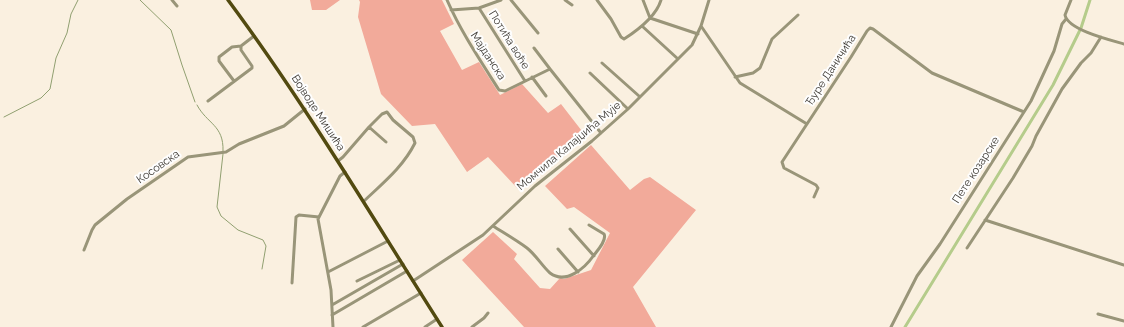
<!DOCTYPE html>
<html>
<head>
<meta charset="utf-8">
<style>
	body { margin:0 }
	canvas { display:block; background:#faf0e0 }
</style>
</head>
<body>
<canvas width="1124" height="327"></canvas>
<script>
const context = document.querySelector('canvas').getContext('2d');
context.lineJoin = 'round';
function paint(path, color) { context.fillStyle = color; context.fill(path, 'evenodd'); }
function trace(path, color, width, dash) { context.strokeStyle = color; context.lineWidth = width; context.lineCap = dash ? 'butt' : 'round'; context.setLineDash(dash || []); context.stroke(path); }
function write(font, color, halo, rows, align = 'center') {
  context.font = font + ' Raleway,sans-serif'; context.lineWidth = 4; context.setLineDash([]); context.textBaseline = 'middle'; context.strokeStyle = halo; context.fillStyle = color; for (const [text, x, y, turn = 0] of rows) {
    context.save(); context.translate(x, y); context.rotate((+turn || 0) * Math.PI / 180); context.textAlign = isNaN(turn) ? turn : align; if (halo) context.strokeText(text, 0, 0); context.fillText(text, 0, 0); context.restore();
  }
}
paint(new Path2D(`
	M310,0H340L326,10H312Z
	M359,0H442L454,24L440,31L462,70L479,62L500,95L522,84L548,113L561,104L585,135L518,189L488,157L467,172L435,124L412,126L381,94L358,17L360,2Z
	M591,145L630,190L644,179L650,177L696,210L633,287L656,327H524L462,260L493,232L517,254L514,259L540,288L550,289L560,278L564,279L591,270L610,233L574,207L567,209L545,186Z`), '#f2aa9a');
trace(new Path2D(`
	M140,0L171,30L182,65L195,102
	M197,105C207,124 224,125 223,151
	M4,117L41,98L50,89L56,58L67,33L71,14L78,0
	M223,154L217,207L221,216L238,230L263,240L266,246L262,269`), '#909f70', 1);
trace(new Path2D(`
	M905,327L1053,85L1081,28L1090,0`), '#b5cc8b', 3);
trace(new Path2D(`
	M172,0L177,6
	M447,0C461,32 480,60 499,90L505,91L550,69L601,133
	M511,0L538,33
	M565,0L572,5
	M597,0L611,19L621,37L624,39C638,30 656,17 661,0
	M643,0L650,18L698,34
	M1071,0L1065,15C1068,30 1110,40 1124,44
	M479,8L525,81
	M451,10L479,8L501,0
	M642,26L678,59
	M701,26L740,83L807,124
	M534,48L550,69
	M602,63L639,96
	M590,73L628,109
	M532,77L546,96
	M735,77L753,73L760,68L772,39L798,15
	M234,81L219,61V57L232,47L241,46L254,36
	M208,101L252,68V66L241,50V46
	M338,161L343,157L369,127L386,142
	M814,197L818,188L816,185L784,168L782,162L851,57L867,31L870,28L873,29L932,73L1024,112
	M364,201C383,183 403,167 415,143L413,137L393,120L387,112L382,114L369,127
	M985,220L1124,265
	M493,226C504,233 516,240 527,248C536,255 542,266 550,273C566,285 585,268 594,255C598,250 607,240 604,234L589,225
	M570,229L594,256
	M967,248L1013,178L1032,146L1036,136L1062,89L1081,63L1091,53L1101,37
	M558,249L578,272
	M84,250L92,230L95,225L127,199L188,157L226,152L239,144L284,126L305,109
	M328,272L388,241
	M357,281L400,260
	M413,281L483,235L535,186L592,141L628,109L692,45L701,26L709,0
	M292,283L296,217L299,215L319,217
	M332,305L403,264
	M1098,314L1124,321
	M332,315L407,271
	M333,327L331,290L318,219L340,176L345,172
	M363,327L421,293
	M425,327L437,319
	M472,327L484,318L488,313
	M891,327L917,276L940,244L1031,101L1054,51L1062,24L1066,19`), '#999579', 3);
trace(new Path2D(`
	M228,0C306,105 372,217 442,327`), '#524a10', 3.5);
write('11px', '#3a3630', '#fefefe', [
	["Потића воће",509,40,58],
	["Мајданска",488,56,57],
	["Ђуре Даничића",831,70,-57],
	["Војводе Мишића",318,113,57],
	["Момчила Калајџића Мује",569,146,-40],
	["Косовска",158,167,-35],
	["Пете козарске",976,170,-57]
]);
</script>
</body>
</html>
